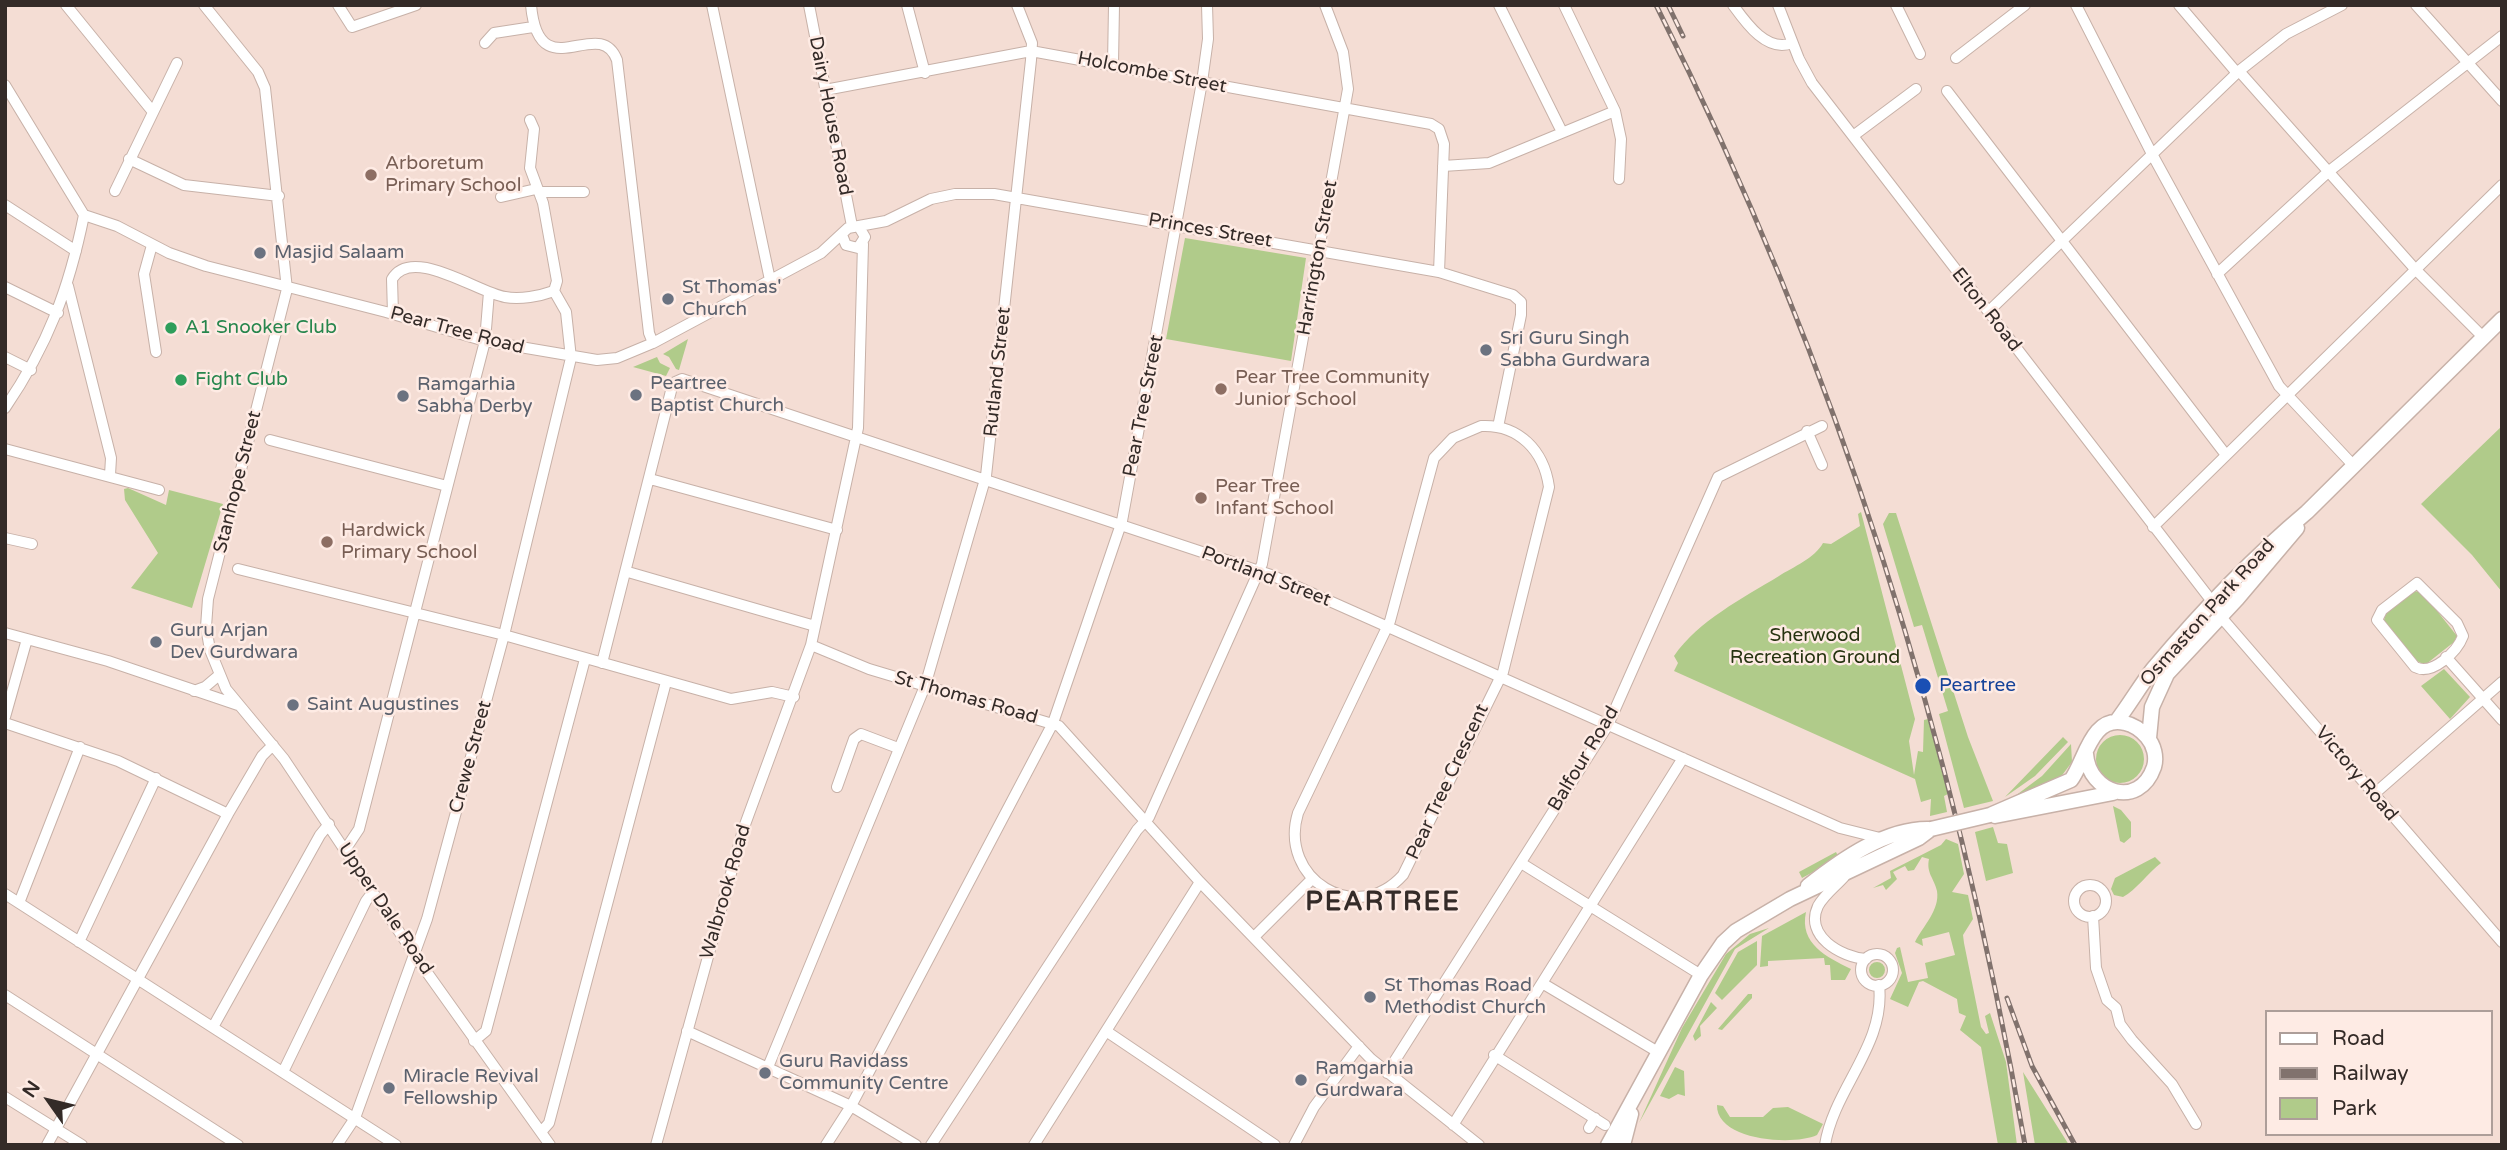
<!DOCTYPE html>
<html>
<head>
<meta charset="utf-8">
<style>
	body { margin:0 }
	#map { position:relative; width:2507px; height:1150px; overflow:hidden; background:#f4ddd4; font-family:"Varela Round",sans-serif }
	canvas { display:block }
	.frame { position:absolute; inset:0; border:7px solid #342b28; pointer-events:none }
	.legend { position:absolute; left:2265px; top:1010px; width:228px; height:126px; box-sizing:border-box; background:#feebe4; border:2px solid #ad9e99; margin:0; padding:9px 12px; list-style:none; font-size:21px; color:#342b28 }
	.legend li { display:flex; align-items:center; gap:14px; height:35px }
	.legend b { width:35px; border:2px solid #ad9e99 }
	.north { position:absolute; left:14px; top:1066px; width:70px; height:70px; -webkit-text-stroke:5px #feebe4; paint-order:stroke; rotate:304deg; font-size:19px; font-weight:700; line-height:28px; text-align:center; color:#342b28 }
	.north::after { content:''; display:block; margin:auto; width:24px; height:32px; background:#342b28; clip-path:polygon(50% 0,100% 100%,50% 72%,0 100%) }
</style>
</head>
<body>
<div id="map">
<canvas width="2507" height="1150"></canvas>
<div class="frame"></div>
<ul class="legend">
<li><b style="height:9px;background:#fff"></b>Road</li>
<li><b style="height:9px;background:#81726d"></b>Railway</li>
<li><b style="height:19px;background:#b0cb8a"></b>Park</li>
</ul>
<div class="north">N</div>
</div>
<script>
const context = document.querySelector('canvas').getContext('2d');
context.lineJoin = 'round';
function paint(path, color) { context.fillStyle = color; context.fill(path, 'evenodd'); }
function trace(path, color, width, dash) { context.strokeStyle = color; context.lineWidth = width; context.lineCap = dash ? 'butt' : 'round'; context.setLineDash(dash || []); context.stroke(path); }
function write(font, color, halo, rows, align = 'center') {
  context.font = font + ' "Varela Round",sans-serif'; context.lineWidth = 5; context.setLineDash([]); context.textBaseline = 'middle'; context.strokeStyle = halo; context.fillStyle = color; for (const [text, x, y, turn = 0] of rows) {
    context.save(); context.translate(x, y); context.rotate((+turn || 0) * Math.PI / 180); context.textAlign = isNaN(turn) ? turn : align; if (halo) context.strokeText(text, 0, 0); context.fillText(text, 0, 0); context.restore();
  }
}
paint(new Path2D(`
	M1185,238L1306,258L1291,361L1166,339Z
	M688,339L679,370L676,369L669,357L663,354Z
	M657,357L660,363L670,368L666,376L633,367Z
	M2502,426V592L2472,555L2421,504Z
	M128,488L166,505L169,490L223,504L192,608L131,588L158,553L125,500L124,489Z
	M1861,512L1915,719L1909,741L1914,775L1918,751L1923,752L1924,720L1928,719L1948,794L1944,796L1947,812L1930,816L1931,799L1921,802L1915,779L1674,671L1678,663L1674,656C1698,621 1743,598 1779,576C1793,567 1815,558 1823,543L1831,544L1860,526L1858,514Z
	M1889,513H1896L1968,737L1993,801L1964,808L1939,714L1948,711L1922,625L1914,627L1883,524Z
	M2413,591L2422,592L2457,636L2454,642L2425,665L2413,659L2384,620L2386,613Z
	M2444,669L2470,697L2450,719L2421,686Z
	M2096 759a24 24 0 1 1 48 0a24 24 0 1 1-48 0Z
	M2063,737L2068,742L2035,776L2005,797Z
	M2071,744L2072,762L2057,782L2011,799L2042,776Z
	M2113,806L2121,810L2131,822V837L2124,843L2120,841Z
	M1993,827L1998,843L2007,844L2013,873L1986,881L1975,832Z
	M1946,839L1958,844L1964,874L1952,892L1968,895L1973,919L1963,935L1964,943L1981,1027L1986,1034L1989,1033L1985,1016L1990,1013L2006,1062L2017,1145H1998L1981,1047L1960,1030L1966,1016L1959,1013L1957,999L1923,981L1919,982L1908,1007L1890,999L1902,973L1895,953L1897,948L1900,947L1908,982L1928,978L1925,963L1955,955L1949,932L1922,939L1923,946L1915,942C1923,926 1940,910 1937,891C1934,878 1926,873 1929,859L1922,857L1914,870L1908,871L1905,866L1893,872L1897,879L1886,890L1883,885L1873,888L1891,878L1890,871L1941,845Z
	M1836,852L1839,858L1802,878L1799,872Z
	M2155,857L2161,863C2148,873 2136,890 2123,897L2114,895L2111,889L2115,878Z
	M1806,912C1799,944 1827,957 1851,969L1845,980H1831L1830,965H1825L1824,958L1768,961V966L1760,967L1762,936Z
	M1769,928L1735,949L1639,1123L1682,1028L1726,954L1750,934Z
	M1757,941V965L1722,1000L1715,993L1738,952Z
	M1869 970a8 8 0 1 1 16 0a8 8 0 1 1-16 0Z
	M1748,994H1752V998L1722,1030L1718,1029Z
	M1711,1002L1717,1008L1700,1026L1701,1036L1695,1041L1693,1036Z
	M1675,1067L1684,1071L1685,1096L1678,1094L1669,1099L1660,1096Z
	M2023,1072L2069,1145H2035Z
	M1717,1105L1723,1106L1730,1117H1763L1773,1108L1788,1107L1823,1124L1817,1135C1794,1146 1716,1141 1717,1105Z`), '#b0cb8a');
const minor = new Path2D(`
	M66,5L153,112
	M204,5L258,72L265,88L287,289L208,599L206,627L210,650L226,689L284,759L416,957L550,1145
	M338,5L352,27L416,5
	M531,5C539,91 599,13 617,60L649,333L653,343
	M712,5L770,280
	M809,5L852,226
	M907,5L925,73
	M1499,5L1562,132
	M1564,5L1615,111L1621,139L1619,179
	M1733,5C1746,23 1767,53 1792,43
	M1778,5L1799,59L1812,83L2214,604L2221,617L2502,942
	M1896,5L1920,54
	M2076,5L2152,154L2279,386L2353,465
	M2179,5L2237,73
	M2416,5L2502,101
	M485,43L494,33L533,27
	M1956,58L2025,5
	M1113,64L1114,5
	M2239,71L2415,269L2483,337
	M5,85L84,215
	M825,90L1031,51L1431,124L1439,129L1444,144L1439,272
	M1947,91L2226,455
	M530,120L534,129L530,168L543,203L557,281L554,291
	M1853,136L1916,89
	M129,159L184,185L279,196
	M1443,166L1489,163L1615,111
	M115,191L177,63
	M540,192H584
	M501,197L536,189
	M5,205L76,251
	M84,215L117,226L169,253L206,266L386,312L485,341L597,360L617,358L653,343L821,253L848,228L886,221L931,199L955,194H994L1439,272L1513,295L1521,302V315L1498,427
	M842,235L846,245L858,248L865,237L859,227
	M152,245L144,274L156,352
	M2217,274L2328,172L2502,36
	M68,286L111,458L110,475
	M5,287L58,313
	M1990,310L2239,71L2286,34L2342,5
	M393,314L392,279C412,245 478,293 505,297C520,300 540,296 554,291
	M5,357L31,370
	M5,408C48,345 69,289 84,215
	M1481,426C1519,424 1544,451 1549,487L1503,672L1403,875C1356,927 1278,879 1298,813L1390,621L1434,458L1453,438Z
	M1807,431L1822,465
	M270,440L447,486
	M5,449L159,490
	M650,479L837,530
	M2153,527L2502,185
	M5,538L32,544
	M238,569L504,635L731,699L772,692L794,697
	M628,572L815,626
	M2417,583L2457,623L2463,636C2457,652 2432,676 2415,667L2377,620L2382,610Z
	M5,633L108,661L238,705
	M811,645L869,669L1059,726L1200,882L1371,1059L1479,1145
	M2446,657L2502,720
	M602,663L673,383L682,379L1271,575L1840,828L1880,838
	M194,691L205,687L218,676
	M5,717L27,639
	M5,723L118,761L228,814
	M837,787L854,739L861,734L898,748
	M2373,795L2502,682
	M345,850L359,829L485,341L489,292
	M1521,863L1701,975
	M1844,877C1836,886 1824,895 1818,906C1804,936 1841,957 1866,959
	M2074 901a16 16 0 1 1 32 0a16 16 0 1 1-32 0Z
	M5,894L396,1145
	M19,903L80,747
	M2093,916L2096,968L2107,1000L2116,1008L2120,1024L2132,1040L2172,1084L2196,1124
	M1255,936L1312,879
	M79,942L156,778
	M1861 970a16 16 0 1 1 32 0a16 16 0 1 1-32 0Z
	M1542,983L1658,1052
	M5,995L238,1145
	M213,1027L320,835L329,824
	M687,1031L851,1106L916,1145
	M1106,1031L1275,1145
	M474,1041L486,1031L585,659
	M1494,1055L1605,1125
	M768,1067L925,686L986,476L1031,60L1032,43L1017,5
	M283,1072L366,901L372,893
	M1387,1073L1608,725L1718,477L1822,426
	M5,1097L82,1145
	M1453,1125L1683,758
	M1589,1128L1595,1118
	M541,1132L549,1123L666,682
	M47,1145L228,814L262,756L273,745
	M337,1145L355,1118L427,919L504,635L571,358L566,312L554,291
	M656,1145L743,830L811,645L858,428L863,244
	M826,1145L851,1106L1053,723L1087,624L1122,521L1202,82L1208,39L1207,5
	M931,1145L1137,830L1149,817L1262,564L1348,89L1343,52L1325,5
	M1034,1145L1200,882
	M1294,1145L1314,1107L1359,1046
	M1825,1145C1834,1088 1886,1045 1879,985`);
const highway = new Path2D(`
	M2116,722C2129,705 2140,686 2153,669C2200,613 2251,559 2307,512L2502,319
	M2149,738L2152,707L2167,674L2237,599L2297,528
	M1990,815L2071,780C2085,762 2091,714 2125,723C2134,725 2141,730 2147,737C2154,745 2157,757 2154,767C2139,810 2089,793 2086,754
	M1995,816L2113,793
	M1808,886C1841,860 1887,827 1931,829
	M1608,1145L1701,975L1723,943L1736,931L1790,899L1919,838L1931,829
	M1623,1145L1631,1114`);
trace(minor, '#c7b1a8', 12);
trace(highway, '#c7b1a8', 17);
trace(minor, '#fff', 10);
trace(highway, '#fff', 14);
const rail = new Path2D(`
	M1656,5C1841,372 1954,740 2025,1145
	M1668,5L1683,36
	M2007,998L2032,1066L2075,1145`);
trace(rail, '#81726d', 5);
trace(rail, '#feebe4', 2.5, [8]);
const highwayBridge = new Path2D(`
	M1931,829L1990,815`);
trace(highwayBridge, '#c7b1a8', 17, []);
trace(highwayBridge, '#fff', 14);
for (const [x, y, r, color] of [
	[371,175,7,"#8d6e63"],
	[260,253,7,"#6b7280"],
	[668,299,7,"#6b7280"],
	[171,328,7,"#2e9e5b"],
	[1486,350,7,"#6b7280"],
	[181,380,7,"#2e9e5b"],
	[1221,389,7,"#8d6e63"],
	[636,395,7,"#6b7280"],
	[403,396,7,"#6b7280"],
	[1201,498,7,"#8d6e63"],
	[327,542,7,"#8d6e63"],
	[156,642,7,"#6b7280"],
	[1923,686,9,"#1a4fb4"],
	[293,705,7,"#6b7280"],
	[1370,997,7,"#6b7280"],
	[765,1073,7,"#6b7280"],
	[1301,1080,7,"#6b7280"],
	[389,1088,7,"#6b7280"]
]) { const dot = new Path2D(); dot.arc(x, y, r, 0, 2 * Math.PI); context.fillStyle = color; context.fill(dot); trace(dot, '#feebe4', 2.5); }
write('19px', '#342b28', '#feebe4', [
	["Holcombe Street",1152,73,11],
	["Dairy House Road",830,116,79],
	["Princes Street",1210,231,10],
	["Harrington Street",1318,258,-80],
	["Elton Road",1986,310,52],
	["Pear Tree Road",457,331,15],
	["Rutland Street",998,372,-84],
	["Pear Tree Street",1144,406,-79],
	["Stanhope Street",238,482,-76],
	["Portland Street",1266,577,21],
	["Osmaston Park Road",2208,613,-48],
	["St Thomas Road",966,698,16],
	["Crewe Street",471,757,-75],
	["Balfour Road",1584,759,-59],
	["Victory Road",2356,774,50],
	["Pear Tree Crescent",1448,782,-65],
	["Walbrook Road",726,892,-74],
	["Upper Dale Road",385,909,56]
]);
write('19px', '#785e54', '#feebe4', [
	["Arboretum",385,164],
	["Primary School",385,186],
	["Pear Tree Community",1235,378],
	["Junior School",1235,400],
	["Pear Tree",1215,487],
	["Infant School",1215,509],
	["Hardwick",341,531],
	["Primary School",341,553]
], 'left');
write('19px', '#5b616d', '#feebe4', [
	["Masjid Salaam",274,253],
	["St Thomas'",682,288],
	["Church",682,310],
	["Sri Guru Singh",1500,339],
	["Sabha Gurdwara",1500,361],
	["Peartree",650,384],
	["Baptist Church",650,406],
	["Ramgarhia",417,385],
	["Sabha Derby",417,407],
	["Guru Arjan",170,631],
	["Dev Gurdwara",170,653],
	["Saint Augustines",307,705],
	["St Thomas Road",1384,986],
	["Methodist Church",1384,1008],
	["Guru Ravidass",779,1062],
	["Community Centre",779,1084],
	["Ramgarhia",1315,1069],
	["Gurdwara",1315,1091],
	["Miracle Revival",403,1077],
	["Fellowship",403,1099]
], 'left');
write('19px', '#27864d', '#feebe4', [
	["A1 Snooker Club",185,328],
	["Fight Club",195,380]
], 'left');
write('19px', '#263310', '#feebe4', [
	["Sherwood",1815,636],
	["Recreation Ground",1815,658]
]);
write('19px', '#164399', '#feebe4', [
	["Peartree",1939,686]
], 'left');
context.letterSpacing = '2px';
write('bold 26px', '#342b28', '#feebe4', [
	["PEARTREE",1383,903]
]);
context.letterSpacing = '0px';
</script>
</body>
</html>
